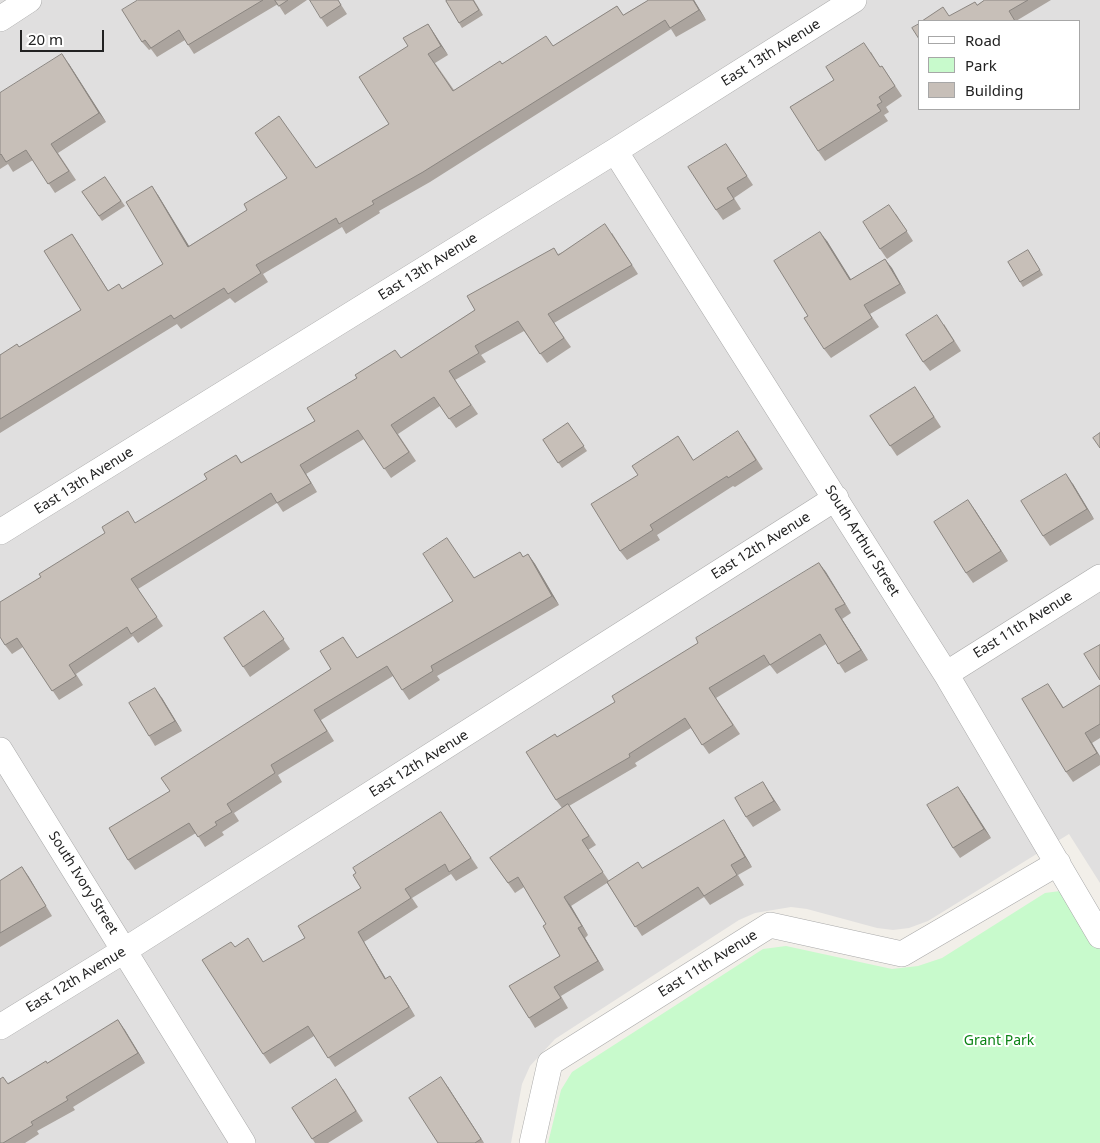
<!DOCTYPE html>
<html>
<head>
<meta charset="utf-8">
<style>
	body { margin:0 }
	#map { position:relative; width:1100px; height:1143px; overflow:hidden; background:#f2efe9; font-family:"Noto Sans",sans-serif }
	canvas { display:block }
	.legend { position:absolute; left:918px; top:20px; width:162px; height:90px; box-sizing:border-box; background:#fff; border:1px solid #a7a7a7; margin:0; padding:6px 9px; list-style:none; font-size:15px; color:#222 }
	.legend li { display:flex; align-items:center; gap:10px; height:25px }
	.legend b { width:25px; border:1px solid #a7a7a7 }
	.scale { position:absolute; left:20px; top:30px; width:84px; height:22px; box-sizing:border-box; border:2px solid #222; border-top:0; padding-left:6px; font-size:15px; line-height:18px; white-space:nowrap; color:#222; -webkit-text-stroke:4px #fff; paint-order:stroke }
</style>
</head>
<body>
<div id="map">
<canvas width="1100" height="1143"></canvas>
<ul class="legend">
<li><b style="height:6px;background:#fff"></b>Road</li>
<li><b style="height:14px;background:#c8facc"></b>Park</li>
<li><b style="height:14px;background:#c7bfb8"></b>Building</li>
</ul>
<div class="scale">20 m</div>
</div>
<script>
const context = document.querySelector('canvas').getContext('2d');
context.lineJoin = 'round';
function paint(path, color) { context.fillStyle = color; context.fill(path, 'evenodd'); }
function trace(path, color, width, dash) { context.strokeStyle = color; context.lineWidth = width; context.lineCap = dash ? 'butt' : 'round'; context.setLineDash(dash || []); context.stroke(path); }
function write(font, color, halo, rows, align = 'center') {
  context.font = font + ' "Noto Sans",sans-serif'; context.lineWidth = 4; context.setLineDash([]); context.textBaseline = 'middle'; context.strokeStyle = halo; context.fillStyle = color; for (const [text, x, y, turn = 0] of rows) {
    context.save(); context.translate(x, y); context.rotate((+turn || 0) * Math.PI / 180); context.textAlign = isNaN(turn) ? turn : align; if (halo) context.strokeText(text, 0, 0); context.fillText(text, 0, 0); context.restore();
  }
}
paint(new Path2D(`
	M0,0H1100V883L1069,834L928,921L909,928L893,930L877,928L807,909L791,907L755,913L739,920L555,1039L530,1066L522,1084L511,1143H0ZM919,21H1079V109H919Z`), '#e0dfdf');
paint(new Path2D(`
	M1060,891L1100,946V1143H548L561,1090L572,1072L763,949L786,946L892,969L918,966L942,958L1045,893Z`), '#c8facc');
const minor = new Path2D(`
	M0,19L29,0
	M615,151L946,674L1100,936
	M0,532L615,151L854,0
	M946,674L1100,577
	M0,750L243,1143
	M0,1027L125,950L836,498
	M532,1143L550,1063L770,925L902,954L1058,863`);
trace(minor, '#a9a9a9', 26);
trace(minor, '#fff', 25);
paint(new Path2D(`
	M138,0H307L285,15L278,4L194,54L185,40L157,57L151,49L149,50L142,42Z
	M338,0L347,14L327,27L321,18Z
	M448,0H474L483,15L462,28L459,23Z
	M649,0H694L706,20L676,37L671,29L430,182L379,211L380,213L346,234L342,227L263,274L268,282L235,303L230,298L181,329L177,324L0,433V355L19,347L81,310L72,234L108,291L122,289L163,264L158,195L189,246L316,168L389,124L408,46L428,24L448,55L435,63L454,90L502,64L553,46L617,6L623,15Z
	M985,0H1051L1016,21L977,5Z
	M871,52L880,67L882,66L902,96L886,107L889,112L884,115L888,121L825,161L818,151L834,80Z
	M69,64L106,122L58,153L76,180L55,193L33,160L13,172L8,164L0,169V93Z
	M726,144L753,185L734,198L741,209L723,220L716,210Z
	M105,177L125,206L102,221L82,192Z
	M896,214L913,241L887,259L880,249Z
	M612,233L638,274L554,323L571,347L547,363L524,331L481,355L486,362L455,380L478,414L456,428L440,406L398,434L416,461L391,478L364,439L306,474L317,492L283,512L277,503L138,589L163,626L138,643L133,636L76,674L83,685L59,700L23,647L12,654L5,645L136,523L207,479L236,455L242,463L315,421L401,358L475,310L558,254Z
	M827,241L851,280L885,259L906,293L870,314L879,327L831,358L824,349L808,316Z
	M1028,250L1043,275L1023,287L1020,282Z
	M944,324L961,351L930,371L923,362Z
	M915,387L941,427L897,456L870,416Z
	M568,423L587,451L562,468L543,440Z
	M678,436L693,460L745,441L763,469L735,487L733,486L657,535L660,540L627,560L620,551Z
	M1073,484L1094,519L1050,546L1043,536Z
	M975,510L1008,561L973,583L966,573Z
	M520,552L523,557L528,554L535,564L559,605L437,676L440,680L409,700L393,676L321,720L334,741L278,775L282,782L234,813L239,821L222,832L224,835L205,847L196,833L135,870L128,860L170,791L331,669L343,637L357,658L453,601L474,578Z
	M819,563L851,613L842,619L868,660L845,673L826,644L777,674L770,665L716,698L740,734L709,754L691,728L635,763L637,766L569,806L596,845L588,850L609,881L642,868L730,830L752,867L738,875L744,885L710,905L704,897L642,936L607,883L571,906L588,935L585,938L604,970L561,996L568,1008L535,1028L529,1018L560,956L546,924L524,887L515,893L490,858L562,808L556,800L558,737L615,702L698,643Z
	M264,611L290,649L250,677L224,638Z
	M1048,684L1064,708L1100,685V738L1092,743L1100,756V765L1073,782L1066,772Z
	M162,698L182,731L155,746L149,736Z
	M763,782L781,810L753,827L746,817Z
	M958,787L991,838L960,858L953,848Z
	M441,812L478,868L456,881L451,874L412,898L418,907L364,942L386,979L396,985L415,1016L335,1067L314,1036L270,1064L263,1054L264,962L305,938L361,888Z
	M22,867L52,916L0,947V881Z
	M118,1020L145,1063L73,1107L75,1110L37,1131L39,1134L25,1143H0L8,1083L48,1063Z
	M448,1087L484,1143H438Z
	M343,1089L363,1121L328,1143H315L292,1108Z`), '#aba49e');
paint(new Path2D(`
	M693,0H694L706,20L699,10Z
	M428,24L434,33L448,55L441,46Z
	M62,54L69,64L106,122L99,113Z
	M152,186L158,195L195,256L188,247Z
	M820,232L827,241L857,289L850,280Z
	M72,234L78,243L114,300L108,291Z
	M885,259L892,268L906,293L900,284Z
	M300,465L306,474L317,492L311,483Z
	M1066,474L1073,484L1094,519L1087,509Z
	M968,500L975,510L1008,561L1001,551Z
	M528,554L535,564L559,605L552,596Z
	M819,563L826,572L851,613L845,604Z
	M835,609L842,619L868,660L861,650Z
	M155,688L162,698L182,731L175,721Z
	M1085,733L1092,743L1100,757L1097,753Z
	M763,782L769,792L781,810L774,801Z
	M958,787L965,797L991,838L984,829Z
	M724,820L730,830L752,867L745,857Z
	M22,867L29,877L52,916L46,906Z
	M564,897L571,906L588,935L582,926Z
	M578,928L585,938L604,970L598,961Z
	M358,932L364,942L392,989L385,979Z
	M390,976L396,985L415,1016L409,1007Z
	M118,1020L125,1030L145,1063L138,1053Z
	M441,1077L448,1087L484,1143L481,1139Z`), '#8b8681');
const building = new Path2D(`
	M138,0H263L188,45L179,30L151,48L145,40L142,42L122,10Z
	M275,0H288L279,6Z
	M310,0H338L341,5L321,18Z
	M448,0H473L479,10L459,23L446,1Z
	M649,0H693L699,10L670,28L665,20L423,172L372,201L374,204L339,224L336,218L256,265L261,273L228,294L224,288L174,319L171,315L0,419V355L17,344L19,347L81,310L44,251L72,234L108,291L119,284L122,289L163,264L126,202L152,186L188,247L247,210L244,204L287,178L255,133L279,116L316,168L389,124L359,77L408,46L403,38L428,24L441,46L428,54L453,91L500,61L502,64L546,36L553,46L617,6L623,15Z
	M985,0H1028L1009,11L1015,21H922L943,7L949,16L975,2L977,5Z
	M919,24V39L912,28Z
	M864,43L880,67L882,66L895,86L879,97L882,102L877,105L881,111L818,151L790,107L834,80L826,67Z
	M62,54L99,113L51,144L69,171L48,184L26,150L6,162L1,154L0,155V93Z
	M726,144L747,176L727,188L734,199L716,210L688,167Z
	M105,177L121,201L99,216L82,192Z
	M889,205L907,231L880,249L863,222Z
	M605,224L632,265L548,314L564,338L540,354L518,321L475,346L479,353L449,371L471,405L449,419L434,397L391,425L409,452L384,469L358,430L300,465L311,483L277,503L271,493L131,579L157,617L131,634L127,627L69,665L76,676L52,691L17,638L5,645L0,637V602L41,577L39,574L105,533L102,527L128,511L135,523L207,479L204,474L236,455L241,463L315,421L307,408L357,378L355,375L395,350L401,358L475,310L467,296L554,248L558,255Z
	M820,232L850,280L885,259L900,284L864,305L872,318L824,349L804,318L808,316L774,261Z
	M1028,250L1040,270L1020,282L1008,262Z
	M937,315L954,341L923,362L906,335Z
	M915,387L934,417L890,446L870,416Z
	M568,423L584,446L558,463L543,440Z
	M738,431L756,460L728,478L727,476L650,525L653,530L620,551L591,504L638,475L632,466L678,436L693,460Z
	M1100,433V448L1093,438Z
	M1066,474L1087,509L1043,536L1021,501Z
	M968,500L1001,551L966,573L934,522Z
	M447,538L474,578L520,552L523,557L528,554L552,596L431,666L433,671L402,690L387,666L314,710L327,731L271,765L275,773L227,804L232,812L215,822L217,825L198,837L189,823L128,860L109,828L170,791L161,778L331,669L320,651L343,637L357,658L453,601L423,554Z
	M819,563L845,604L835,609L861,650L838,664L820,634L770,665L764,655L709,688L733,725L702,745L685,718L629,754L630,757L556,800L526,752L555,734L557,737L615,702L612,696L698,643L696,638Z
	M264,611L284,639L243,667L224,638Z
	M1100,645V680L1084,654Z
	M1048,684L1063,708L1100,685V724L1085,733L1097,753L1066,772L1022,699Z
	M155,688L175,721L149,736L129,703Z
	M763,782L774,801L746,817L735,798Z
	M958,787L984,829L953,848L927,805Z
	M568,804L589,836L582,840L603,872L564,897L582,926L578,928L598,961L554,987L561,998L529,1018L509,986L560,956L543,926L546,924L518,877L508,883L490,858Z
	M441,812L471,858L449,872L445,864L405,889L411,898L358,932L385,979L390,976L409,1007L328,1058L308,1026L263,1054L202,960L231,942L235,947L248,938L263,962L305,938L298,926L361,888L353,875L356,873L353,868Z
	M724,820L745,857L731,865L737,875L704,896L698,887L635,927L607,882L638,862L642,868Z
	M22,867L46,906L0,933V881Z
	M118,1020L138,1053L66,1097L68,1100L31,1122L33,1125L3,1143H0V1079L3,1077L8,1084L46,1061L47,1063Z
	M441,1077L481,1139L475,1143H438L409,1098Z
	M336,1079L356,1111L312,1139L292,1108Z`);
paint(building, '#c7bfb8');
trace(building, '#8b8681', 1);
write('14px', '#222', '#fff', [
	["East 13th Avenue",771,53,-32],
	["East 13th Avenue",428,267,-32],
	["East 13th Avenue",84,481,-32],
	["South Arthur Street",862,541,58],
	["East 12th Avenue",761,546,-32],
	["East 11th Avenue",1023,625,-32],
	["East 12th Avenue",419,764,-32],
	["South Ivory Street",83,883,58],
	["East 11th Avenue",708,964,-32],
	["East 12th Avenue",76,980,-31]
]);
write('14px', '#0c8416', '#fff', [
	["Grant Park",999,1041]
]);
</script>
</body>
</html>
